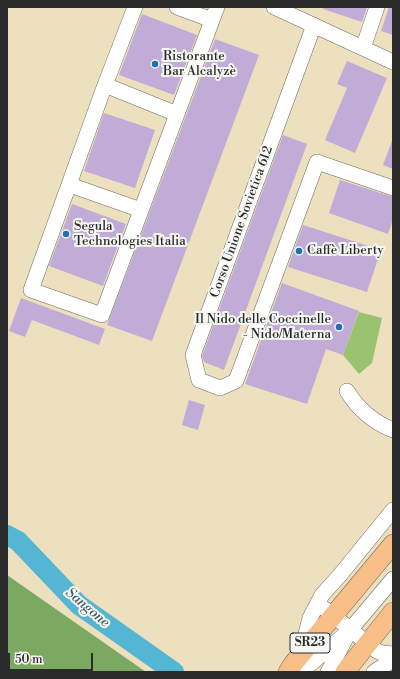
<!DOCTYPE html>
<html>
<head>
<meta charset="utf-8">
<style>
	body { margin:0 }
	#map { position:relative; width:400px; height:679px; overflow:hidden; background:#ece0bf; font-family:"Libre Bodoni",serif }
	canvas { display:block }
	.frame { position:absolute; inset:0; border:8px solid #2b2b2b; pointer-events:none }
	.scale { position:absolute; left:8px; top:653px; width:85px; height:18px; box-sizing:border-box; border:2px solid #2b2b2b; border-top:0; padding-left:5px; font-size:12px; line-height:14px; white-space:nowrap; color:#2b2b2b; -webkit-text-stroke:3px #f6f6f2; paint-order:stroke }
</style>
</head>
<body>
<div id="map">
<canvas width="400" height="679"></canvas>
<div class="frame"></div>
<div class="scale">50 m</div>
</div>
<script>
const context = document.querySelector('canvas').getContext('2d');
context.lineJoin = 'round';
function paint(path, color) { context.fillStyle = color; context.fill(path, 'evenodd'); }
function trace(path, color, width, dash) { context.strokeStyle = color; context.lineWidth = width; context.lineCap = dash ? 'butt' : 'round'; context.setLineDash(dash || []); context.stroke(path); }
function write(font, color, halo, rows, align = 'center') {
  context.font = font + ' "Libre Bodoni",serif'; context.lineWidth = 4; context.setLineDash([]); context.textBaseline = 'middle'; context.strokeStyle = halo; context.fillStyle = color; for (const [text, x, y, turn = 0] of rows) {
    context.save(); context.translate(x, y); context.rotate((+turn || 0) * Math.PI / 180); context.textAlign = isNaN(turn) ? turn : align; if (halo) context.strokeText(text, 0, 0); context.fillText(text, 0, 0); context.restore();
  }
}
paint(new Path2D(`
	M359,312L382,318L372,363L359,374L343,355Z`), '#9ac36f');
paint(new Path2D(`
	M7,575L146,672H7Z`), '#7ba962');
trace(new Path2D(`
	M7,535L18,541L79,605L174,672`), '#54b6d3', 20);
paint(new Path2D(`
	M324,7H367L362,22L323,9Z
	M389,7H393V35L381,31Z
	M142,14L197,35L174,95L119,75Z
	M215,39L259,55L152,341L107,325Z
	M347,61L387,78L355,153L325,140L347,88L337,84Z
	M104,113L155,130L135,188L84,171Z
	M283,135L307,144L224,370L204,362L202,356Z
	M392,141H393V169L383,165Z
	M340,180L393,197V219L388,234L329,213Z
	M72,204L126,224L103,286L49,266Z
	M303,225L381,250L367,292L288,267Z
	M282,283L359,311L343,355L326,349L307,404L245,384Z
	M21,298L105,329L99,345L32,320L25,337L9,331Z
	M189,400L205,405L198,430L182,425Z`), '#c0acd6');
const minor = new Path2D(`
	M135,7L102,93L31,290L102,315L217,7
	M177,7L212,20
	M274,7L393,62
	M314,25L193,355L199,380L220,388L236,381L317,162L393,188
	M363,48L377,7
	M105,85L177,114
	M70,185L141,210
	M347,391C358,409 373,422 393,430
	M325,609L377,651L382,653L393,654
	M301,653L310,618L322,595L340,575L393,510
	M301,672L350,630L393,579
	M328,672L347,636
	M374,672L388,663L393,658`);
const major = new Path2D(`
	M288,672L293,664L393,544
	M345,672L393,612`);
trace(minor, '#6f6a5f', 16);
trace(major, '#6f6a5f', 20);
trace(minor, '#fff', 15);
trace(major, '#f7be88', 19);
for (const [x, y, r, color] of [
	[155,64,4,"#1f6fb2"],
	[66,234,4,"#1f6fb2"],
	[299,251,4,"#1f6fb2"],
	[339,327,4,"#1f6fb2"]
]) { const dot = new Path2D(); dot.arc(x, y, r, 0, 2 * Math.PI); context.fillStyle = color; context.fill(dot); trace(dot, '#f6f6f2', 1.5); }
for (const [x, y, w] of [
	[310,643,40]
]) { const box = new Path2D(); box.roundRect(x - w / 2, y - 10, w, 20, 3); context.fillStyle = '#f6f6f2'; context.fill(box); trace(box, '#2b2b2b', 1); }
write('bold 12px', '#2b2b2b', null, [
	["SR23",310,643]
]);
write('13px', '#2b2b2b', '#f6f6f2', [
	["Ristorante",163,57],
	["Bar Alcalyzè",163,72],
	["Segula",74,227],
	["Technologies Italia",74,242],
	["Caffè Liberty",307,251],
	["Il Nido delle Coccinelle",331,320,"right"],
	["- Nido/Materna",331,335,"right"]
], 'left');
write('13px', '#2b2b2b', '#f6f6f2', [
	["Corso Unione Sovietica 612",242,222,-70]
]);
write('italic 14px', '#395c66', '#f6f6f2', [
	["Sangone",87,608,40]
]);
</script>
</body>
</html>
